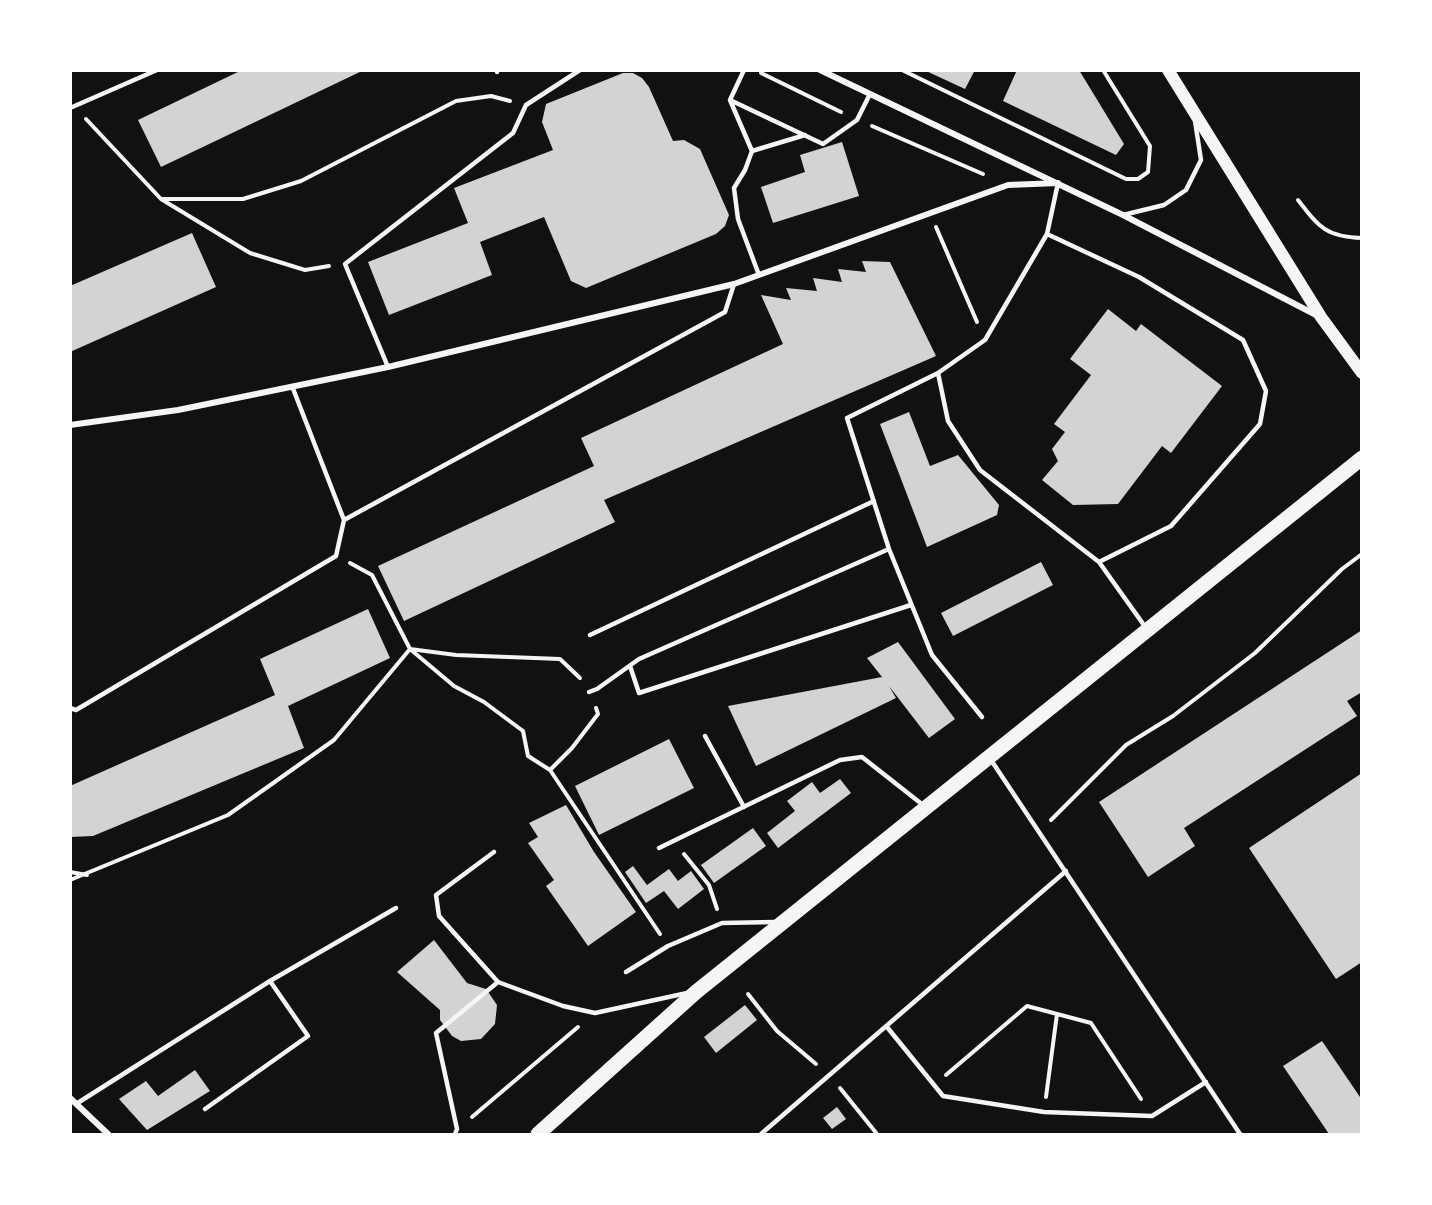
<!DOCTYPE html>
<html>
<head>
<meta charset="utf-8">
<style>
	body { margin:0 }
	#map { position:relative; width:1432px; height:1205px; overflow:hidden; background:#111; font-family:Roboto,sans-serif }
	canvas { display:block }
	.frame { position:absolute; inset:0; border:72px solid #fff; pointer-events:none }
</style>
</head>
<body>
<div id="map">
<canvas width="1432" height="1205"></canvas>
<div class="frame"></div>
</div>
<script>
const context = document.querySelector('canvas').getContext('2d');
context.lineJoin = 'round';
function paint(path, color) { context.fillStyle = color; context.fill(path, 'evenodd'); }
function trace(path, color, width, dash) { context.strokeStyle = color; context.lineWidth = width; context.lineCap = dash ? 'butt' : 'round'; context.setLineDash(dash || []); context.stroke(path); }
paint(new Path2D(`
	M242,70H364L161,167L138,120Z
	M924,70H975L965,89Z
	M1017,70H1079L1124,144L1116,155L1003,101Z
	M623,73H633L642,78L649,87L673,141L684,140L700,149L729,215L725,226L716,234L586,288L571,281L544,217L480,242L492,275L389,315L368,262L468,223L454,188L553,150L542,122L546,104Z
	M842,142L859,196L773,223L761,187L805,172L800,155Z
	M192,233L216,287L70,352V286Z
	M862,261L890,262L936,356L604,500L615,522L404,621L378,566L594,466L581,438L783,344L761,295L791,300L786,288L817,291L813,278L842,282L838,269L866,272Z
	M1108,309L1136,331L1141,324L1222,386L1171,453L1162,446L1118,504L1073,505L1042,480L1058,461L1052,449L1065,432L1054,424L1091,375L1070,359Z
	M909,412L930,466L958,455L999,505L997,515L927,547L880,424Z
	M1041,562L1053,585L953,636L941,613Z
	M368,609L390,658L288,706L304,748L93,836L70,837V786L275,695L260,659Z
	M1362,630V692L1347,701L1357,716L1184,828L1195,846L1148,877L1099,802Z
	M898,642L955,719L929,738L889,686L896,698L756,766L728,706L882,677L867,658Z
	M669,739L694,788L599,835L575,786Z
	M1362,773V962L1336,979L1249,848Z
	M840,779L851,793L778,848L767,833L795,811L787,801L812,782L820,793Z
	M566,805L594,852L636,912L588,946L546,886L554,880L528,843L538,837L529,823Z
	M753,828L766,846L714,883L701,865Z
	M633,866L647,885L669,869L678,881L691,871L704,889L678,909L664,891L646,903L625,872Z
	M434,940L467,983L486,989L497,1005L495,1024L481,1039L461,1041L452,1036L440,1020V1010L397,972Z
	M745,1005L757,1020L716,1053L704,1037Z
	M1322,1041L1362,1100V1134H1329L1283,1066Z
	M195,1070L210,1091L147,1130L119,1099L146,1081L158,1096Z
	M837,1107L846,1119L832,1129L823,1118Z`), '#d3d3d3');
trace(new Path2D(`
	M902,70L1126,179H1138L1148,172L1150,146L1103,70
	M761,73L841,112
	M86,119L161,199L250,253L305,270L329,266
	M872,126L983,174
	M161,199H243L301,181L456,101L491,96L510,101
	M1298,200C1319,227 1326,237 1362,238
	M936,227L977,322
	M350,563L372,575L410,649L456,655L560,659L580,678
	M596,708L598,714L572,748L550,770L660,934
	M1051,820L1126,745L1173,716L1255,653L1342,569L1362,554
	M684,854L709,885L717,909
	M70,872L87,875
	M70,880L228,815L334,740L410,649L454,686L484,702L523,731L528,756L550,770
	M748,994L777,1031L816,1064
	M946,1075L1027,1006L1091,1023L1141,1099
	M840,1088L877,1134
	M1046,1097L1057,1014
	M472,1117L578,1027`), '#f5f5f5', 4);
trace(new Path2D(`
	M497,70V72
	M744,70L730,100L823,144L857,120L870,94
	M730,100L752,151L805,135
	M70,108L157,70
	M752,151L745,170L734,188L738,219L759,275
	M1123,215L1164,205L1186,190L1201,160L1195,121
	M1047,234L1139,277L1243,340L1266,391L1260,424L1171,526L1099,562L1146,628
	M388,367L345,264L513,133L526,105L580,70
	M938,373L948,421L980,470L1099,562
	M344,520L725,312L734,284
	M590,635L874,501
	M630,666L639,693L911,605
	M589,692L597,689L639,659L889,549
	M70,708L76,710L336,556L344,520L292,386
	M982,717L932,655L889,549L847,418L938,373L985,340L1047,234L1058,183
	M705,736L744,807
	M991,760L1240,1134
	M659,848L840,760L862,757L923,805
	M494,852L436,895L439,916L498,982
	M626,972L668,946L722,923L775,922
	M270,981L396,908
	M887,1027L943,1096L1044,1112L1152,1116L1206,1082
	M76,1104L270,981L308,1036L205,1109
	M455,1134L457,1129L436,1033L498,982L563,1006L595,1013L687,993
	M761,1134L1066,871`), '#f5f5f5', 4.5);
trace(new Path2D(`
	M820,70L1123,215L1318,316
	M70,425L178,410L388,367L734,284L1008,185L1058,183
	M70,1098L108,1134`), '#f5f5f5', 6);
trace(new Path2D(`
	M1168,70L1321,317L1362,373`), '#f5f5f5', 12);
trace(new Path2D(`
	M538,1134L696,992L1362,458`), '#f5f5f5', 15);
</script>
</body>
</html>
